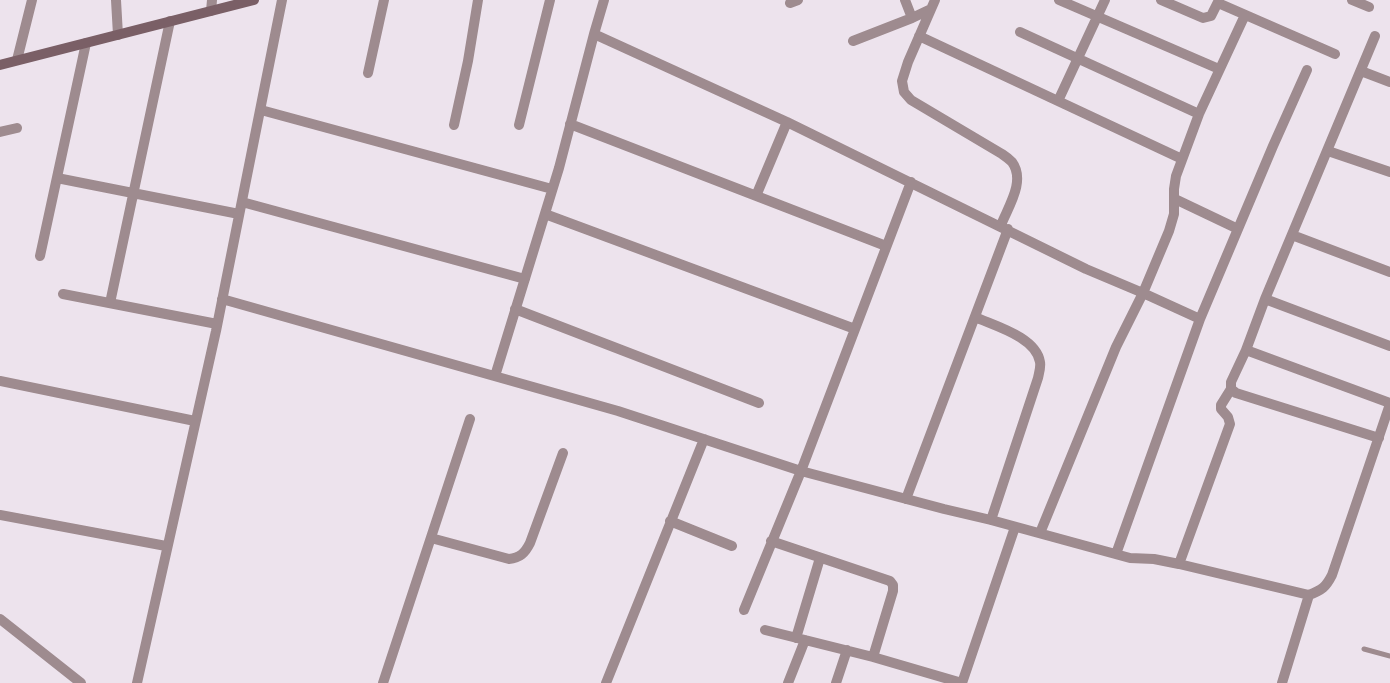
<!DOCTYPE html>
<html>
<head>
<meta charset="utf-8">
<style>
	body { margin:0 }
	canvas { display:block; background:#ede3ed }
</style>
</head>
<body>
<canvas width="1390" height="683"></canvas>
<script>
const context = document.querySelector('canvas').getContext('2d');
context.lineJoin = 'round';
function trace(path, color, width, dash) { context.strokeStyle = color; context.lineWidth = width; context.lineCap = dash ? 'butt' : 'round'; context.setLineDash(dash || []); context.stroke(path); }
trace(new Path2D(`
	M1364,649L1390,656`), '#9e8b8f', 5);
trace(new Path2D(`
	M116,0L118,35
	M905,0L912,18
	M935,0L908,62L902,81L904,92L911,100L1002,154C1005,156 1009,159 1012,162C1026,181 1008,207 1001,225
	M1059,0L1219,69
	M1161,0L1203,18L1211,16L1219,0
	M1352,0L1369,7
	M790,3L798,0
	M1218,3L1335,54
	M211,11L212,0
	M1020,32L1199,114
	M594,34L787,122L1086,269L1143,293L1200,319
	M919,36L1182,159
	M853,41L912,18L931,9
	M17,60L32,0
	M1361,71L1390,82
	M368,73L384,0
	M1058,101L1105,0
	M261,110L552,189
	M570,124L886,246
	M454,125L468,61L478,0
	M519,125L550,0
	M0,132L17,128
	M1328,151L1390,172
	M57,178L239,214
	M756,196L787,122
	M1175,199L1238,229
	M242,202L525,279
	M545,214L855,329
	M1292,235L1390,272
	M40,256L86,43
	M63,294L217,324
	M222,299L618,411L801,471L944,509L991,520L1130,558L1154,559L1179,564L1309,595
	M1265,299L1390,346
	M110,303L170,21
	M515,309L759,403
	M975,317C995,326 1036,337 1040,362C1041,367 1039,373 1038,378L991,520
	M1246,350L1390,403
	M495,376L559,168L594,34L604,0
	M0,381L195,421
	M1231,389L1236,393L1379,438
	M906,499L1008,229
	M0,515L166,546
	M670,521L732,546
	M1040,533L1116,347L1143,293L1169,231L1174,214V189L1176,176L1199,114L1245,15
	M431,538L509,559C520,558 525,553 530,543L563,453
	M771,541L890,581L893,585V591L873,657
	M1116,554L1200,319L1273,146L1307,70
	M1179,564L1230,424L1228,417L1221,409V405L1231,389V382L1246,350L1265,299L1375,36
	M744,610L801,471L911,182
	M0,619L81,683
	M765,630L873,657L962,683
	M796,638L820,558
	M137,683L216,331L282,0
	M383,683L470,419
	M606,683L704,439
	M788,683L805,640
	M836,683L847,650
	M962,683L1015,527
	M1282,683L1309,595C1322,590 1326,587 1332,575L1390,404`), '#9e8b8f', 10);
trace(new Path2D(`
	M0,65L254,0`), '#7a5f66', 10);
</script>
</body>
</html>
